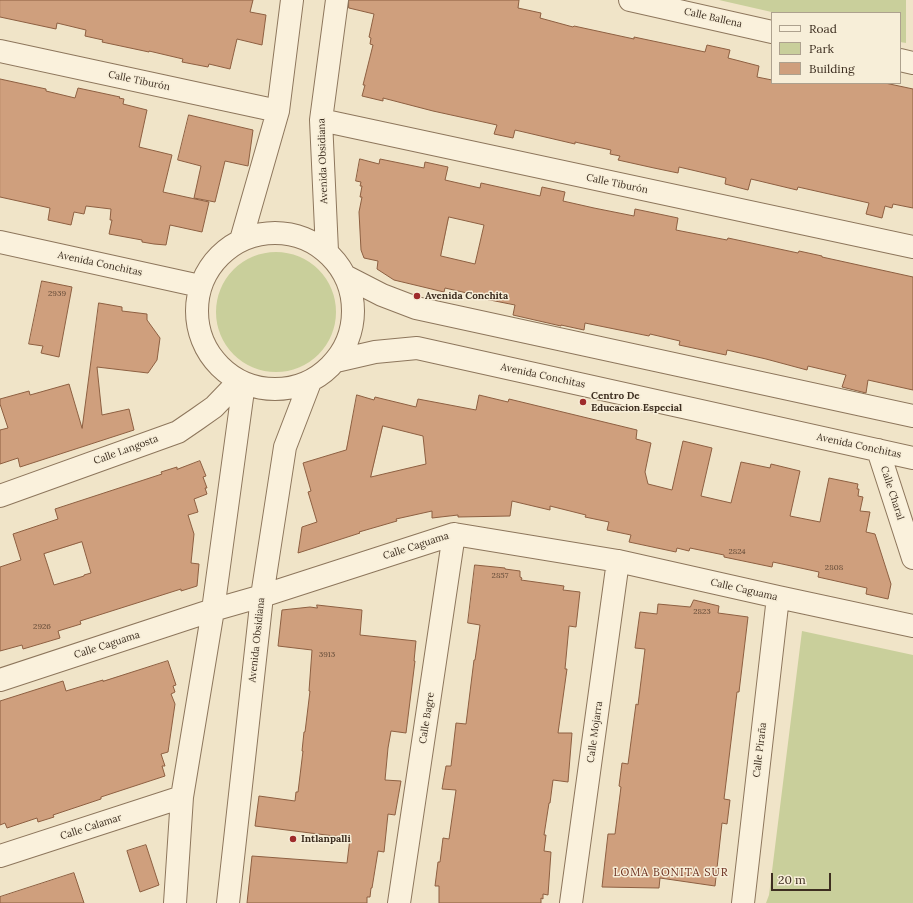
<!DOCTYPE html>
<html>
<head>
<meta charset="utf-8">
<style>
	body { margin:0 }
	#map { position:relative; width:913px; height:903px; overflow:hidden; background:#f0e4c8; font-family:Lora,serif }
	canvas { display:block }
	.legend { position:absolute; left:771px; top:12px; width:130px; height:72px; box-sizing:border-box; background:#f7eed8; border:1px solid #ada18e; margin:0; padding:5px 7px; list-style:none; font-size:12px; color:#3d2e20 }
	.legend li { display:flex; align-items:center; gap:8px; height:20px }
	.legend b { width:20px; border:1px solid #ada18e }
	.scale { position:absolute; left:771px; top:873px; width:60px; height:18px; box-sizing:border-box; border:2px solid #3d2e20; border-top:0; padding-left:5px; font-size:12px; line-height:14px; white-space:nowrap; color:#3d2e20; -webkit-text-stroke:3px #f7eed8; paint-order:stroke }
</style>
</head>
<body>
<div id="map">
<canvas width="913" height="903"></canvas>
<ul class="legend">
<li><b style="height:5px;background:#faf1dc"></b>Road</li>
<li><b style="height:11px;background:#c9cf9b"></b>Park</li>
<li><b style="height:11px;background:#cf9f7d"></b>Building</li>
</ul>
<div class="scale">20 m</div>
</div>
<script>
const context = document.querySelector('canvas').getContext('2d');
context.lineJoin = 'round';
function paint(path, color) { context.fillStyle = color; context.fill(path, 'evenodd'); }
function trace(path, color, width, dash) { context.strokeStyle = color; context.lineWidth = width; context.lineCap = dash ? 'butt' : 'round'; context.setLineDash(dash || []); context.stroke(path); }
function write(font, color, halo, rows, align = 'center') {
  context.font = font + ' Lora,serif'; context.lineWidth = 3; context.setLineDash([]); context.textBaseline = 'middle'; context.strokeStyle = halo; context.fillStyle = color; for (const [text, x, y, turn = 0] of rows) {
    context.save(); context.translate(x, y); context.rotate((+turn || 0) * Math.PI / 180); context.textAlign = isNaN(turn) ? turn : align; if (halo) context.strokeText(text, 0, 0); context.fillText(text, 0, 0); context.restore();
  }
}
paint(new Path2D(`
	M719,0H906V43L900,42V13H776Z
	M216 312a60 60 0 1 1 120 0a60 60 0 1 1-120 0Z
	M802,631L913,655V903H766L769,895Z`), '#c9cf9b');
const building = new Path2D(`
	M0,0H253L250,12L266,15L262,45L237,39L230,69L209,64L208,67L182,62L183,59L149,51V52L102,42L103,40L85,36L86,30L57,23L56,29L0,17Z
	M349,0H519L518,8L541,13L540,18L573,27L574,26L634,39V37L705,52L707,45L730,50L728,58L759,66L757,77L772,80V83H885L913,89V208L893,204L892,208L885,206L882,218L866,214L869,203L798,187L797,190L751,179L748,190L725,184L726,178L679,167L678,173L654,168L618,160L620,156L610,154L611,150L575,142V144L528,133L515,130L513,138L494,134L497,125L433,111L383,98V101L362,96L365,85H363L373,45L370,44L371,38L369,37L374,14L349,8Z
	M0,79L46,89V91L75,98L78,88L120,97L119,98L124,99L123,104L147,110L139,147L172,155L163,192L209,202L202,232L170,225L166,245L154,244L142,242V240L109,234L112,220H110L111,209L86,206L84,214L74,212L71,225L48,220L50,208L0,197Z
	M189,115L253,130L248,166L225,161L215,202L194,198L201,166L178,160Z
	M360,159L379,164L380,159L424,168L425,162L448,167L445,180L480,188L481,183L540,196L542,187L565,192L563,201L594,208L634,216L635,209L678,218L676,230L727,240L728,238L798,253L799,251L822,256V257L913,277V390L868,380L866,393L842,387L846,375L808,366L807,370L766,359L727,350L726,355L679,345L680,341L650,334L649,336L585,323L584,330L561,325V326L513,315L515,305L480,298V296L445,288L444,292L394,280L377,269L378,261L364,258L361,250L359,212L362,197H360L362,186H360L361,182L356,181ZM449,217L484,225L475,264L441,256Z
	M42,281L72,287L59,357L41,353L43,346L29,344Z
	M99,303L122,307V311L147,314V320L160,338L157,360L148,373L97,367L102,415L129,409L134,430L20,467L18,458L0,464V430L8,428L0,404V399L29,391L30,395L69,384L82,428Z
	M357,395L374,400L375,397L416,407L418,399L476,410L479,395L508,402L509,399L637,430L636,439L651,443L645,472L648,484L672,490L683,441L712,448L701,496L731,503L741,462L770,468L771,464L800,471L790,516L820,522L829,478L858,484L857,489H859L858,496L863,497L860,511L870,512L866,532L875,534L891,584L888,599L866,594L867,588L818,577L819,572L773,562L772,567L724,557V555L690,548L689,551L677,548L676,552L629,542L631,535L607,530L609,522L585,517L586,515L550,506V510L512,501L510,516L458,517V515L432,518V511L396,519L397,521L359,532L360,533L298,553L302,527L317,522L308,492L311,491L303,463L346,450ZM383,426L423,436L426,464L371,477Z
	M200,461L206,476L203,477L207,488H205L207,494L194,499L198,512L188,515L194,534L191,563L199,564L197,586L181,591V589L80,621L81,624L58,631L60,638L23,649L22,645L0,651V567L21,560L13,534L58,519L55,509L162,474L161,472L177,467V469ZM82,542L91,573L84,575V576L54,585L44,554Z
	M475,565L505,568V569L520,571V577L522,578L521,580L564,586L563,590L580,592L576,627L569,626L565,669H567L558,733H572L568,782L553,780L550,803H549L544,835H546L544,851L551,852L548,895L543,894V899L541,898V903H439V886H435L438,862H440L443,838L449,839L456,790L442,789L446,766H451L456,723L466,724L474,660H475L480,625L468,623Z
	M694,600L719,606L718,613L748,617L739,692H737L724,799L730,800L727,824L722,823L715,886L660,878L659,888L602,887L608,834H615L621,787L619,786L622,763L628,764L636,704L638,705L645,649L635,648L640,612L657,614L658,604L690,607Z
	M317,605L362,610L360,635L416,641L414,661H415L406,733L391,731L388,748L385,780L401,781L395,815L388,814L384,852L378,851L372,888H371L370,897H367V903H247L252,856L347,863L350,838L255,826L259,796L295,801L296,792H298L303,751H302L304,732H305L310,691H309L312,650L278,646L282,610L310,607L317,608Z
	M168,661L176,685L173,686L175,692L171,694L175,704L168,752L161,754L165,766H162L165,776L101,797V799L53,815L54,817L38,822L37,818L7,828L5,823L0,825V701L63,681L66,691L103,680V681Z
	M146,845L159,885L140,892L127,851Z
	M74,873L84,903H0V897Z`);
paint(building, '#cf9f7d');
trace(building, '#8d5f41', 1);
const minor = new Path2D(`
	M630,0L772,32
	M0,51L278,111
	M900,60L913,63
	M321,120L913,247
	M197 311a78 78 0 1 1 156 0a78 78 0 1 1-156 0Z
	M241,240L278,111L292,0
	M0,242L200,286
	M327,251L321,120L337,0
	M347,277L382,295L416,308L913,416
	M336,361L375,352L417,348L913,458
	M878,450L913,558
	M0,496L178,432L197,419L214,407L239,381
	M0,680L213,610L262,596L454,534L618,561L778,597L913,626
	M0,856L182,797
	M175,903L182,797L213,610L244,383
	M228,903L262,596L285,447L310,382
	M399,903L454,534
	M571,903L618,561
	M743,903L778,597`);
trace(minor, '#8d765c', 24);
trace(minor, '#faf1dc', 22);
for (const [x, y, r, color] of [
	[417,296,4,"#9e2a2b"],
	[583,402,4,"#9e2a2b"],
	[293,839,4,"#9e2a2b"]
]) { const dot = new Path2D(); dot.arc(x, y, r, 0, 2 * Math.PI); context.fillStyle = color; context.fill(dot); trace(dot, '#f7eed8', 1.5); }
write('8px', '#624a37', null, [
	["2939",57,294],
	["2824",737,552],
	["2808",834,568],
	["2857",500,576],
	["2823",702,612],
	["2926",42,627],
	["3913",327,655]
]);
write('10px', '#3d2e20', '#f7eed8', [
	["Calle Ballena",713,18,13],
	["Calle Tiburón",139,81,12],
	["Avenida Obsidiana",323,161,-92],
	["Calle Tiburón",617,184,12],
	["Avenida Conchitas",100,264,12],
	["Avenida Conchitas",543,376,12],
	["Avenida Conchitas",859,446,12],
	["Calle Langosta",126,450,-20],
	["Calle Charal",892,493,72],
	["Calle Caguama",416,546,-18],
	["Calle Caguama",744,590,13],
	["Avenida Obsidiana",257,640,-84],
	["Calle Caguama",107,645,-18],
	["Calle Bagre",427,718,-81],
	["Calle Mojarra",595,732,-82],
	["Calle Piraña",760,750,-83],
	["Calle Calamar",91,827,-18]
]);
write('bold 10px', '#3d2e20', '#f7eed8', [
	["Avenida Conchita",425,296],
	["Centro De",591,396],
	["Educacion Especial",591,408],
	["Intlanpalli",301,839]
], 'left');
context.letterSpacing = '1px';
write('11px', '#6b2e1e', '#f7eed8', [
	["LOMA BONITA SUR",671,873]
]);
context.letterSpacing = '0px';
</script>
</body>
</html>
